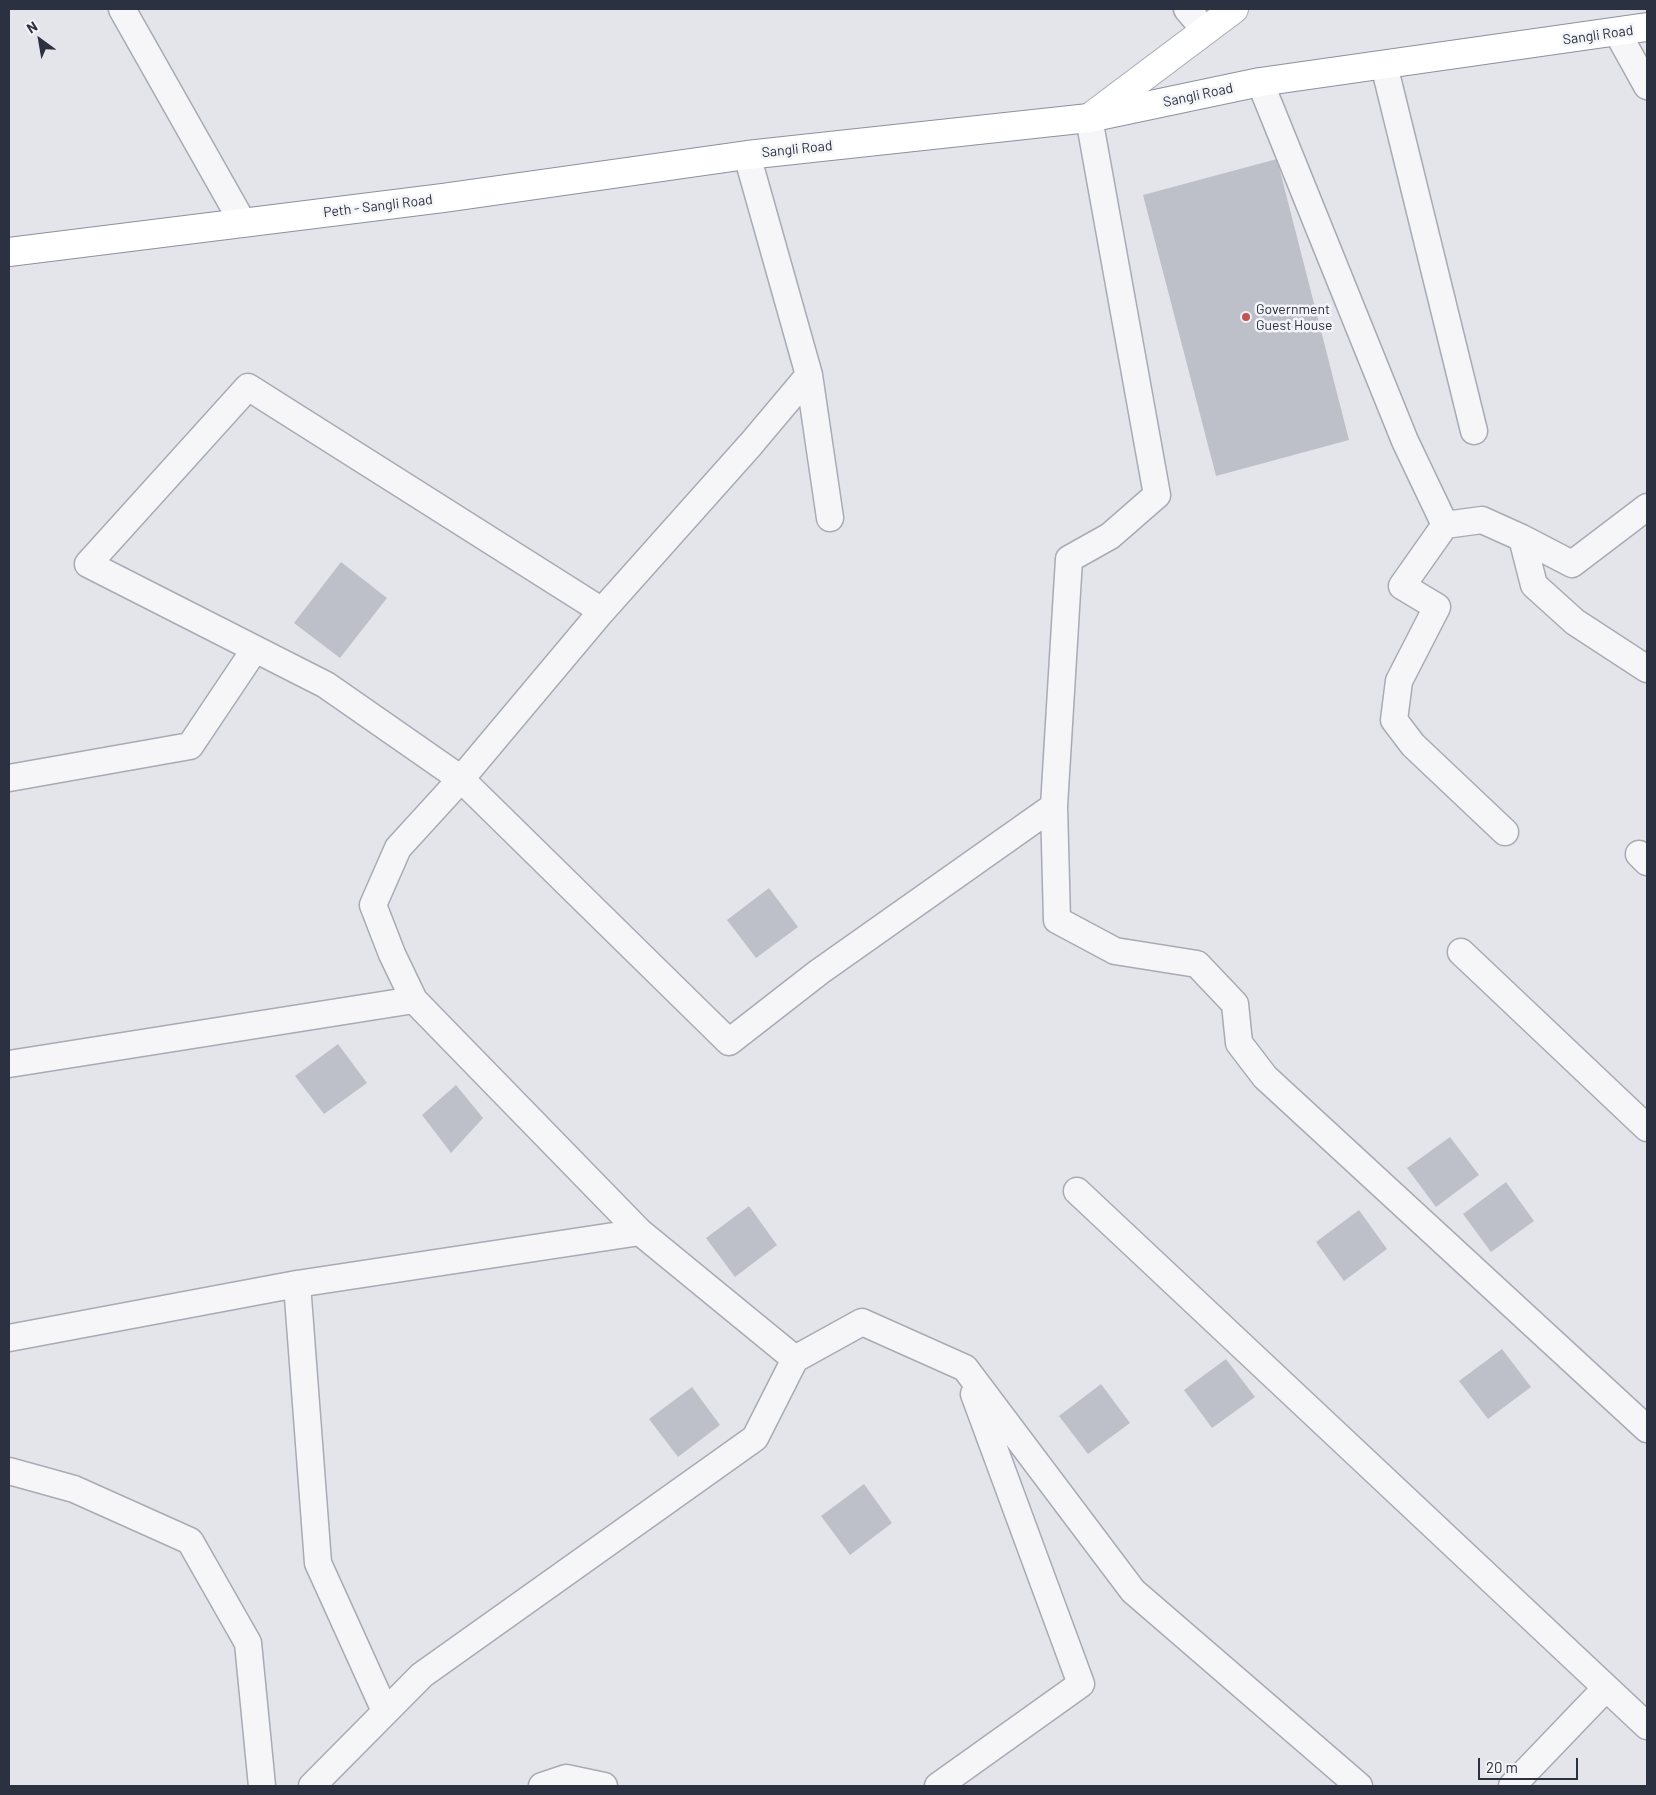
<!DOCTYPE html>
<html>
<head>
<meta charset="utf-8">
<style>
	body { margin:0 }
	#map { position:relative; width:1656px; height:1795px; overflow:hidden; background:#e3e5ea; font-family:Barlow,sans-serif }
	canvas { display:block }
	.frame { position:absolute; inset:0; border:10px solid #2c3141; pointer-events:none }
	.north { position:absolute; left:15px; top:15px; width:50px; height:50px; -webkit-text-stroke:4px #f3f4f7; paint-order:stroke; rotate:328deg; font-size:14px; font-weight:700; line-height:20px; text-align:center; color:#2c3141 }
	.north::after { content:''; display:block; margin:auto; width:18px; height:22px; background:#2c3141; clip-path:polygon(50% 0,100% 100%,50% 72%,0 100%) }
	.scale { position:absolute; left:1478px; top:1758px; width:100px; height:22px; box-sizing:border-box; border:2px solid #2c3141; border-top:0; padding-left:6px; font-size:15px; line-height:18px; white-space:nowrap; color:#2c3141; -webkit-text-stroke:4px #f3f4f7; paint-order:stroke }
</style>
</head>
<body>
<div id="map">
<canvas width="1656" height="1795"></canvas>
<div class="frame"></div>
<div class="north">N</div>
<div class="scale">20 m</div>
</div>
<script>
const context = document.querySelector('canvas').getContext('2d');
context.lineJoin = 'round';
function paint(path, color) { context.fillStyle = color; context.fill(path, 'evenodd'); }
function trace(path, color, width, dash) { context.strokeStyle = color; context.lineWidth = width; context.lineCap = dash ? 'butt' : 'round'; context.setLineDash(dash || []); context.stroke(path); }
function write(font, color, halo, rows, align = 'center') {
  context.font = font + ' Barlow,sans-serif'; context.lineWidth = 5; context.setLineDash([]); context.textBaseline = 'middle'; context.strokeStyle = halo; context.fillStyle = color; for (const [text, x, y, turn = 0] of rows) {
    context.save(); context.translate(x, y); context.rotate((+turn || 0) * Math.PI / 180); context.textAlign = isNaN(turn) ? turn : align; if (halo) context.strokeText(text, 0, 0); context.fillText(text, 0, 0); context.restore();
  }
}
paint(new Path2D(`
	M1277,159L1349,440L1216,476L1143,195Z
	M341,562L387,598L340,658L294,623Z
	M769,888L798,927L756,958L727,920Z
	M338,1044L367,1083L324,1114L295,1076Z
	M456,1085L483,1118L451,1153L422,1115Z
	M1450,1137L1479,1175L1436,1207L1407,1168Z
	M1506,1182L1534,1221L1491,1252L1463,1214Z
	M749,1206L777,1245L735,1277L706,1238Z
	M1359,1210L1387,1249L1344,1281L1316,1242Z
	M1502,1349L1531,1387L1488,1419L1459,1381Z
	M1226,1359L1255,1397L1212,1428L1184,1390Z
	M1101,1384L1130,1423L1088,1454L1059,1416Z
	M692,1387L720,1425L678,1457L649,1419Z
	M864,1484L892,1523L850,1555L821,1516Z`), '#bec0c9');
const minor = new Path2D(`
	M122,9L243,223
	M1187,9L1205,30
	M1617,32L1647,86
	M1384,65L1474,431
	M1260,82L1405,441L1445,525L1482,520L1522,538L1534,585L1575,622L1647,669
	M747,155L809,375L830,518
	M809,375L751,444L602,611L461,779L398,848L373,905L392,954L414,1000L640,1232L795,1359L862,1322L965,1368L1133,1591L1359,1786
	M1445,525L1402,586L1437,607L1399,681L1394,720L1413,745L1505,832
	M1522,538L1572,564L1647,507
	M602,611L248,387L88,564L326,685L461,779L729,1042L819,972L1054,806L1057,920L1115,951L1197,964L1235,1004L1239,1043L1265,1077L1647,1429
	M9,778L190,746L255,649
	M1054,806L1069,559L1110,536L1157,495L1089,118
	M1639,854L1647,862
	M1461,952L1647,1128
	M9,1064L414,1000
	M1077,1191L1647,1726
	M297,1284L318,1563L385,1711
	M9,1338L297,1284L640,1232
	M9,1471L74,1489L190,1541L248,1643L262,1786
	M312,1786L422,1675L755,1438L795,1359
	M542,1786L566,1778L604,1786
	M938,1786L1081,1684L974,1394
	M1512,1786L1606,1688`);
const secondary = new Path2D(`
	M1089,118L1234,9`);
const trunk = new Path2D(`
	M9,252L443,198L747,155L1089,118L1260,82L1647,27`);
trace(minor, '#a8abb4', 29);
trace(secondary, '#a8abb4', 30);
trace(trunk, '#8c90a0', 30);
trace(minor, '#f6f6f9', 26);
trace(secondary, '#fff', 28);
trace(trunk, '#fff', 28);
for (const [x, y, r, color] of [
	[1246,317,5,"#c45353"]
]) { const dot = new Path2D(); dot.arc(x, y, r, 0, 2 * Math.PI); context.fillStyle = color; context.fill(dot); trace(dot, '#f3f4f7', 2); }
write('14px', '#2c3141', '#f3f4f7', [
	["Sangli Road",1598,35,-8],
	["Sangli Road",1198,95,-12],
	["Sangli Road",797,149,-6],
	["Peth - Sangli Road",378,206,-7]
]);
write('14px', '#2c3141', '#f3f4f7', [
	["Government",1256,309],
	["Guest House",1256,325]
], 'left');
</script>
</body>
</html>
